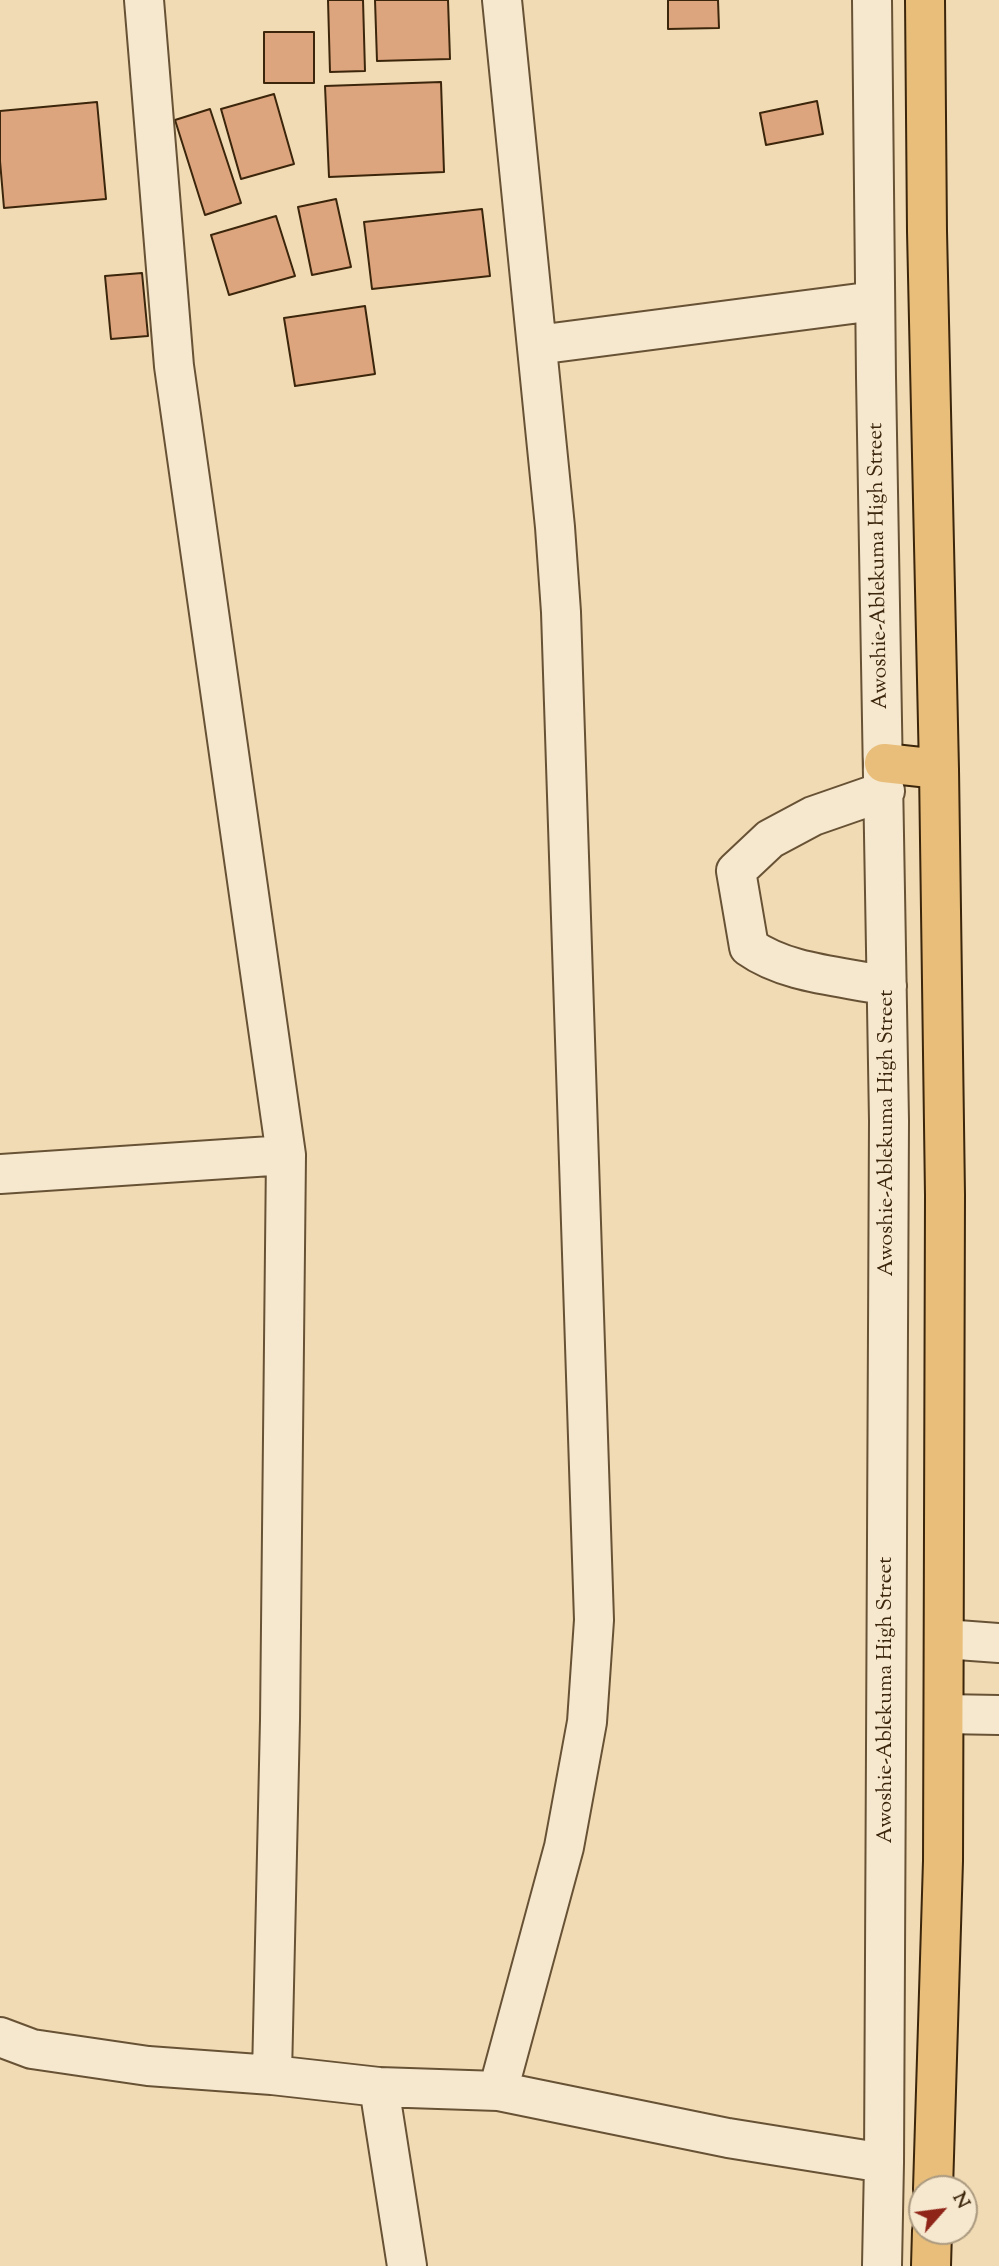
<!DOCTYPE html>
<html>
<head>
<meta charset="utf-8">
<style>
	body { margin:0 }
	#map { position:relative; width:999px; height:2266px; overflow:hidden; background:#f1dbb4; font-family:"Sorts Mill Goudy",serif }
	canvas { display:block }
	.north { position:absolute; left:908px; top:2175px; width:70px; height:70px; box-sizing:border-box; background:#f6e8ce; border:2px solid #ab9a80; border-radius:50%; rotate:62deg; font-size:19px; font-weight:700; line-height:28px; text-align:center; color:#3b250b }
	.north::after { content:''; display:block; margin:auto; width:24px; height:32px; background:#8f2418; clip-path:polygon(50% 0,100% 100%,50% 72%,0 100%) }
</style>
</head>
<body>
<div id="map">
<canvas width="999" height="2266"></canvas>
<div class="north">N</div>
</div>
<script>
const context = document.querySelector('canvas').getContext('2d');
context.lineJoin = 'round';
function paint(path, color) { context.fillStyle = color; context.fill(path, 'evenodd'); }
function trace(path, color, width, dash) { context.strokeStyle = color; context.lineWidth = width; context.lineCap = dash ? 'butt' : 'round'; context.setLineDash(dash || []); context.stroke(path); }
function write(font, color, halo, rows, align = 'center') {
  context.font = font + ' "Sorts Mill Goudy",serif'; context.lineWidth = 5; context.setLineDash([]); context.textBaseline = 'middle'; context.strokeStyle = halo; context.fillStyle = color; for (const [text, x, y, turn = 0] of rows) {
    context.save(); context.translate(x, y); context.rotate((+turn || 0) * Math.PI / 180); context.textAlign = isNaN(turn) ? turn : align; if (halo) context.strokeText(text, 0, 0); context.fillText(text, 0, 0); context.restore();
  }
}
const building = new Path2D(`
	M328,0H363L365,71L330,72Z
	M375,0H448L450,59L377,61Z
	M668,0H718L719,28L668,29Z
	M264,32H314V83H264Z
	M441,82L444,172L329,177L325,86Z
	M274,94L294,164L241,179L221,109Z
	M817,101L823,134L766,145L760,113Z
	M97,102L106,199L4,208L0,161V111Z
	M210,109L241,203L205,215L175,120Z
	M336,199L351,267L312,275L298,207Z
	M482,209L490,276L372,289L364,222Z
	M276,216L295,276L229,295L211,235Z
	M142,273L148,336L111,339L105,276Z
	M365,306L375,374L295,386L284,318Z`);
paint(building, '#dca57e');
trace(building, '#3b250b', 2);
const minor = new Path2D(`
	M144,0L174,366L286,1155L280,1720L272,2075
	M872,0L876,377L889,1121L884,2163L882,2266
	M537,345L875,301
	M885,791L813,816L770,839L736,871L749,947C787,974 841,976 887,986
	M0,1174L286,1155
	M944,1639L999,1643
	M944,1714L999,1715
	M0,2037L32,2049L148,2066L272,2075L379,2087L498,2091L728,2138L884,2163
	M379,2087L407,2266
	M498,2091L564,1847L587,1722L594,1620L561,612L555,527L502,0`);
const major = new Path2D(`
	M925,0L927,231L939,769L945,1195L943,1861L933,2189
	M884,763L939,769
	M931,2266L932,2231`);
trace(minor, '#685235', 42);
trace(major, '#3b250b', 42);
trace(minor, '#f6e8ce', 38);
trace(major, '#e8be7a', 38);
write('21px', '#3b250b', '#f6e8ce', [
	["Awoshie-Ablekuma High Street",880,566,-91],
	["Awoshie-Ablekuma High Street",888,1133,-90],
	["Awoshie-Ablekuma High Street",887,1700,-90]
]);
</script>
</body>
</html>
